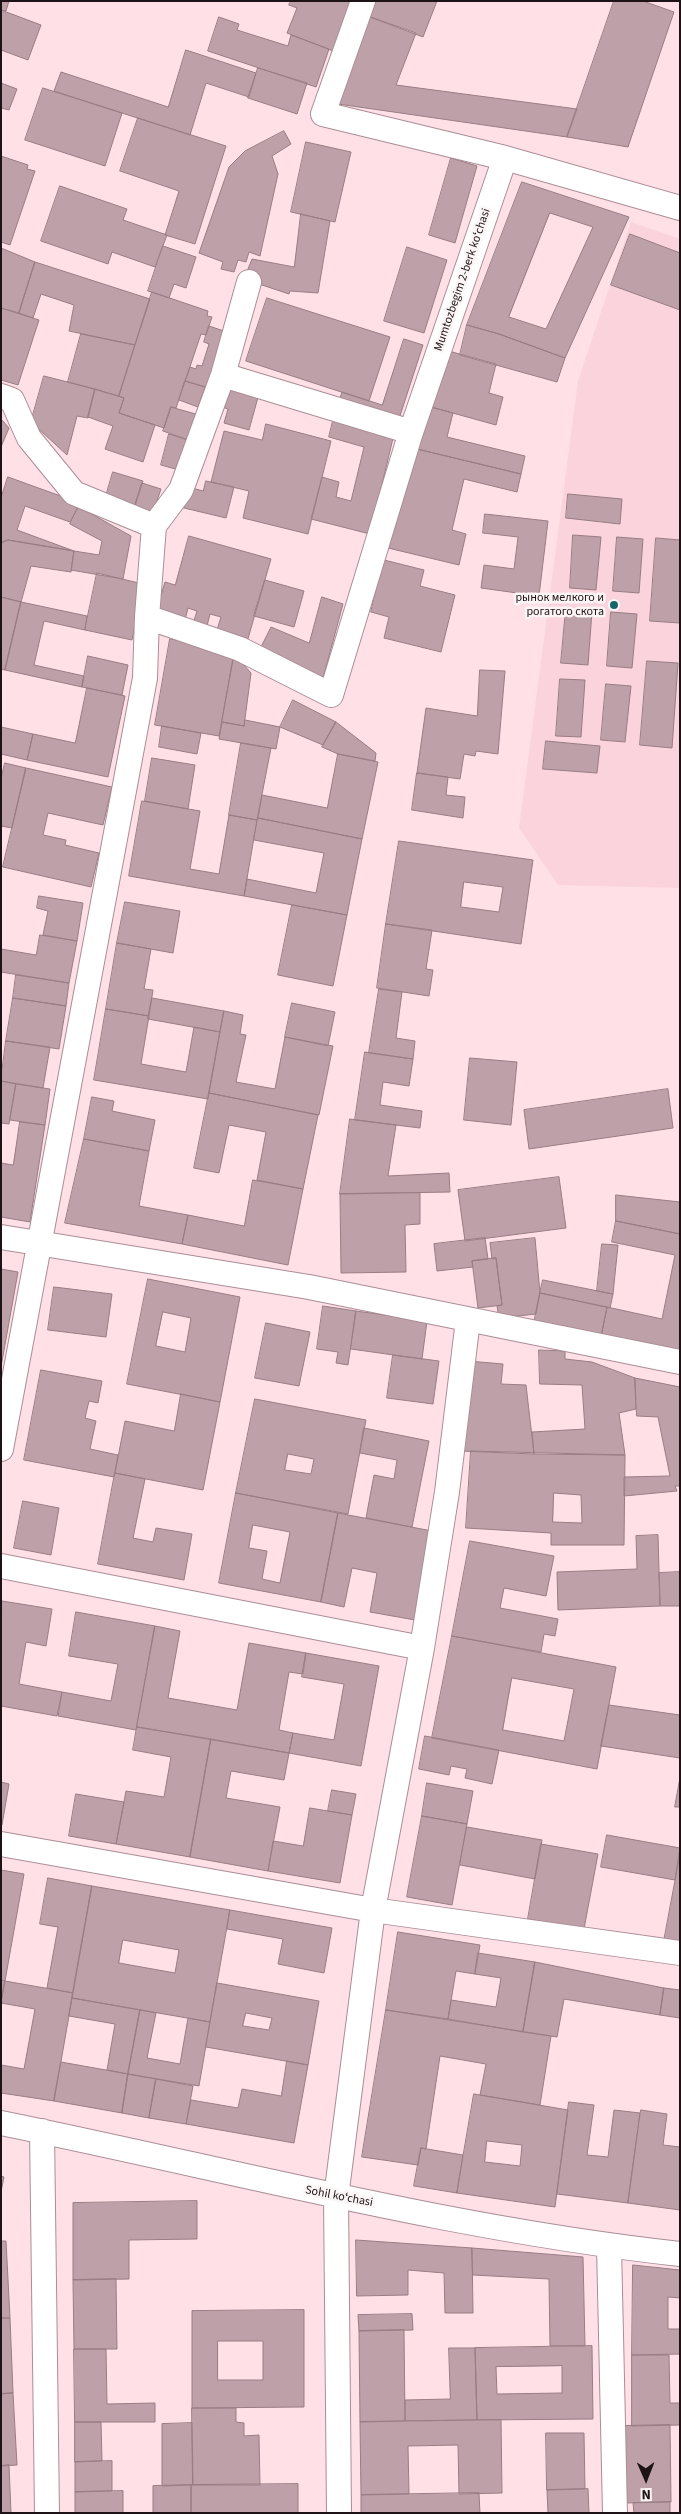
<!DOCTYPE html>
<html>
<head>
<meta charset="utf-8">
<style>
	body { margin:0 }
	#map { position:relative; width:681px; height:2514px; overflow:hidden; background:#ffe0e7; font-family:"Source Sans 3",sans-serif }
	canvas { display:block }
	.frame { position:absolute; inset:0; border:2px solid #1d1316; pointer-events:none }
	.north { position:absolute; left:621px; top:2454px; width:50px; height:50px; -webkit-text-stroke:4px #fbf5f6; paint-order:stroke; rotate:179deg; font-size:14px; font-weight:700; line-height:20px; text-align:center; color:#1d1316 }
	.north::after { content:''; display:block; margin:auto; width:18px; height:22px; background:#1d1316; clip-path:polygon(50% 0,100% 100%,50% 72%,0 100%) }
</style>
</head>
<body>
<div id="map">
<canvas width="681" height="2514"></canvas>
<div class="frame"></div>
<div class="north">N</div>
</div>
<script>
const context = document.querySelector('canvas').getContext('2d');
context.lineJoin = 'round';
function paint(path, color) { context.fillStyle = color; context.fill(path, 'evenodd'); }
function trace(path, color, width, dash) { context.strokeStyle = color; context.lineWidth = width; context.lineCap = dash ? 'butt' : 'round'; context.setLineDash(dash || []); context.stroke(path); }
function write(font, color, halo, rows, align = 'center') {
  context.font = font + ' "Source Sans 3",sans-serif'; context.lineWidth = 5; context.setLineDash([]); context.textBaseline = 'middle'; context.strokeStyle = halo; context.fillStyle = color; for (const [text, x, y, turn = 0] of rows) {
    context.save(); context.translate(x, y); context.rotate((+turn || 0) * Math.PI / 180); context.textAlign = isNaN(turn) ? turn : align; if (halo) context.strokeText(text, 0, 0); context.fillText(text, 0, 0); context.restore();
  }
}
paint(new Path2D(`
	M631,222L680,239V888L558,885L519,828L578,381Z`), '#fad3dc');
const building = new Path2D(`
	M1,1H9L6,11L1,10Z
	M291,1H352L333,51L287,33L297,8L289,5Z
	M367,1H437L423,37L362,14Z
	M614,1H643L674,12L628,147L567,137Z
	M1,10L41,25L28,60L1,50Z
	M362,14L416,33L396,85L577,109L567,137L331,103Z
	M219,17L239,24L237,30L288,46L291,35L329,49L316,87L208,51Z
	M186,50L256,73L249,97L206,83L190,135L54,91L61,72L168,107Z
	M258,68L307,83L297,114L248,98Z
	M1,83L17,89L9,110L1,108Z
	M43,88L122,113L105,166L25,140Z
	M138,118L226,146L195,244L165,235L179,191L120,171Z
	M284,131L291,144L272,156L278,174L260,256L249,252L246,262L238,260L234,272L221,269L223,262L199,253L229,167L245,151Z
	M306,142L351,152L335,222L291,212Z
	M1,156L28,165L27,169L35,171L10,245L1,242Z
	M451,158L477,166L455,243L429,235Z
	M522,182L629,217L565,358L499,334L467,325ZM550,213L593,227L546,329L509,317Z
	M60,186L127,209L123,220L167,235L155,267L112,252L108,264L41,241Z
	M301,214L330,221L318,293L290,291L289,294L244,279L252,259L294,267Z
	M630,234L680,253V310L611,285Z
	M163,246L196,257L186,288L174,284L169,298L148,291Z
	M407,247L447,260L424,333L384,321Z
	M1,248L35,262L19,313L1,308Z
	M35,262L150,299L135,345L69,331L74,305L41,294L33,318L19,313Z
	M152,292L208,311L207,316L212,317L206,335L201,334L176,408L171,407L164,428L119,413L124,398L119,396Z
	M267,298L390,337L369,401L246,361Z
	M1,308L39,320L18,385L1,380Z
	M467,325L499,334L565,358L557,382L460,355Z
	M209,326L227,332L209,388L185,381L190,367L196,369L197,365L202,366L209,344L204,342Z
	M81,334L135,345L119,396L68,382Z
	M404,339L423,345L397,425L337,407L342,392L382,405Z
	M445,350L496,364L489,393L503,397L496,425L431,407Z
	M44,376L95,389L88,418L77,416L67,455L31,422Z
	M225,380L260,390L249,430L224,423L228,409L217,405Z
	M185,381L205,387L198,407L179,400Z
	M95,389L124,398L119,413L155,425L143,462L105,449L113,426L88,417Z
	M171,407L199,415L191,441L163,431Z
	M431,407L453,413L447,437L525,456L521,474L417,449Z
	M335,413L395,430L370,534L311,519L322,477L339,482L336,497L351,501L364,447L329,437Z
	M1,419L9,428L1,447Z
	M266,424L331,441L308,534L243,518L249,491L211,482L224,431L262,440Z
	M169,434L191,441L179,470L161,465Z
	M417,449L521,474L517,492L464,479L452,530L466,534L459,565L388,548Z
	M113,472L143,481L133,512L106,496Z
	M8,477L80,503L70,522L25,506L17,530L74,551L8,540L1,543V498Z
	M206,481L234,487L226,518L180,507L185,486L203,491Z
	M142,483L161,489L151,518L133,512Z
	M568,494L622,499L620,524L566,518Z
	M79,507L131,536L123,579L71,570L74,551L99,555L102,541L70,524Z
	M485,514L548,521L539,596L481,588L484,565L514,569L518,537L483,533Z
	M573,535L601,537L596,590L570,588Z
	M189,536L271,559L247,642L216,633L221,617L210,614L206,630L192,627L197,611L188,608L184,624L155,616L165,582L175,585Z
	M617,537L643,539L639,593L613,591Z
	M656,538L680,540V623L650,621Z
	M8,540L74,551L71,572L31,566L21,602L1,597V543Z
	M384,560L424,570L420,586L455,595L441,652L384,638L389,617L371,612Z
	M97,573L143,584L132,640L85,630Z
	M265,580L304,591L294,627L254,616Z
	M1,597L21,602L5,670L1,669Z
	M322,597L343,604L322,682L259,651L271,627L309,643Z
	M21,602L87,616L85,630L44,621L34,665L84,676L82,687L5,670Z
	M566,609L592,611L588,665L561,663Z
	M611,612L637,614L632,668L607,666Z
	M170,639L235,649L219,736L155,725Z
	M234,654L251,673L244,726L222,722Z
	M88,656L128,665L122,695L82,687Z
	M647,661L678,663L672,748L640,745Z
	M480,670L505,671L498,754L476,751L475,756L464,754L460,779L417,773L426,708L477,716Z
	M560,679L585,680L581,737L556,736Z
	M606,684L631,686L625,742L601,740Z
	M87,688L125,696L108,777L27,760L33,734L75,743Z
	M293,700L336,722L323,745L280,727Z
	M245,720L280,727L276,749L219,739L222,722L244,726Z
	M336,722L376,753L375,761L338,754L322,747Z
	M162,726L201,733L197,754L159,747Z
	M1,727L33,734L27,760L1,754Z
	M546,741L600,746L597,773L543,769Z
	M241,743L271,748L257,820L229,815Z
	M338,754L378,762L362,839L258,818L262,795L327,808Z
	M152,758L195,765L188,809L145,801Z
	M5,763L26,768L12,828L1,826V779Z
	M26,768L112,787L103,825L48,813L43,835L66,840L65,845L99,853L91,887L3,867Z
	M417,773L448,777L446,795L465,797L463,818L412,810Z
	M142,801L200,811L190,869L219,874L229,815L257,820L244,896L129,876Z
	M258,818L362,839L347,915L244,896L247,879L316,893L324,853L254,840Z
	M399,841L533,860L521,944L386,924ZM464,882L503,887L499,912L461,907Z
	M39,896L83,903L77,941L43,935L48,911L37,908Z
	M125,902L180,911L173,953L117,943Z
	M292,905L347,915L333,986L278,975Z
	M386,924L432,930L426,969L433,970L429,996L377,988Z
	M40,935L77,941L69,983L1,972V949L36,955Z
	M117,943L151,949L144,989L153,990L149,1016L106,1009Z
	M16,975L69,983L66,1006L13,998Z
	M379,989L402,992L396,1038L415,1041L413,1059L369,1053Z
	M13,998L66,1006L59,1049L6,1041Z
	M152,998L224,1011L220,1032L148,1019Z
	M292,1003L335,1012L328,1046L285,1037Z
	M106,1009L149,1016L141,1064L186,1072L194,1027L220,1032L208,1099L94,1080Z
	M224,1011L243,1015L240,1034L246,1035L236,1082L275,1089L285,1037L333,1046L319,1115L209,1093Z
	M6,1041L50,1047L43,1088L1,1081Z
	M365,1052L413,1059L409,1086L383,1082L380,1105L422,1111L420,1128L355,1120Z
	M470,1058L517,1062L511,1125L464,1120Z
	M1,1081L16,1084L9,1124L1,1123Z
	M16,1084L50,1089L45,1125L10,1120Z
	M668,1089L673,1128L529,1149L524,1110Z
	M209,1093L318,1115L303,1189L257,1180L266,1132L229,1125L219,1173L194,1168Z
	M92,1097L114,1101L112,1111L155,1120L149,1151L84,1139Z
	M350,1119L396,1125L388,1176L449,1173L450,1192L340,1194Z
	M20,1122L45,1125L30,1222L1,1217V1163L13,1165Z
	M84,1139L149,1151L139,1206L188,1215L182,1244L65,1223Z
	M559,1177L566,1228L465,1241L458,1190Z
	M253,1180L303,1189L288,1265L182,1244L188,1215L244,1226Z
	M420,1193V1224L405,1225L406,1272L341,1273L340,1194Z
	M616,1195L680,1202V1234L616,1221Z
	M616,1221L680,1234V1353L601,1337L607,1307L662,1319L675,1255L612,1242Z
	M485,1238L488,1259L472,1261L473,1267L437,1271L434,1244Z
	M535,1238L540,1293L536,1314L499,1318L497,1306L502,1305L496,1258L492,1259L490,1243Z
	M602,1244L618,1245L613,1294L597,1291Z
	M496,1258L502,1305L478,1308L472,1261Z
	M1,1269L18,1272L1,1367Z
	M148,1279L240,1297L220,1402L127,1384ZM163,1312L191,1318L185,1352L156,1346Z
	M543,1280L613,1294L610,1308L540,1293Z
	M54,1287L112,1294L106,1337L48,1330Z
	M540,1293L607,1307L601,1337L534,1323Z
	M323,1306L356,1311L348,1365L336,1363L338,1352L317,1349Z
	M356,1311L427,1321L422,1359L351,1349Z
	M266,1323L310,1332L299,1386L255,1378Z
	M539,1350L565,1351V1359L592,1362L635,1378L636,1409L619,1413L625,1455L534,1454L532,1432L585,1429L582,1385L540,1384Z
	M393,1355L439,1361L433,1404L387,1398Z
	M468,1361L503,1364L501,1384L526,1385L534,1454L460,1451Z
	M41,1370L102,1381L98,1403L89,1401L85,1418L96,1421L90,1449L118,1455L114,1477L24,1460Z
	M635,1378L680,1387V1486H675L677,1491L624,1496V1477L670,1476L658,1417L637,1416Z
	M181,1394L220,1402L203,1490L115,1473L125,1421L174,1431Z
	M255,1399L366,1420L348,1514L236,1493ZM288,1454L314,1459L311,1474L285,1470Z
	M364,1428L429,1441L412,1527L366,1518L374,1475L394,1479L397,1460L360,1453Z
	M471,1451L625,1455L624,1545H551V1533L466,1528ZM554,1493L581,1495L582,1523L553,1522Z
	M115,1473L145,1479L133,1538L153,1542L156,1528L192,1534L184,1580L98,1564Z
	M236,1493L338,1513L321,1602L219,1583ZM253,1525L290,1532L280,1583L262,1579L267,1551L249,1548Z
	M23,1501L59,1508L51,1555L14,1548Z
	M338,1513L432,1531L415,1620L370,1612L377,1573L352,1568L344,1607L321,1602Z
	M658,1535L660,1606L558,1610L557,1572L637,1569L636,1536Z
	M470,1541L554,1556L546,1596L504,1588L500,1608L558,1619L555,1636L544,1634L541,1652L452,1636Z
	M680,1572V1606H660L659,1573Z
	M2,1601L52,1609L46,1646L26,1642L19,1684L62,1692L57,1716L1,1706Z
	M76,1612L155,1626L136,1730L58,1716L62,1692L111,1701L118,1664L69,1656Z
	M155,1626L180,1631L168,1698L237,1710L249,1643L306,1653L303,1674L289,1672L279,1730L293,1733L289,1753L137,1727Z
	M452,1636L616,1667L597,1769L432,1738ZM512,1678L574,1689L564,1741L503,1730Z
	M306,1653L379,1666L361,1766L289,1753L293,1733L334,1740L344,1684L302,1677Z
	M609,1705L680,1715V1758L601,1746Z
	M137,1727L211,1739L190,1857L116,1844L126,1791L164,1797L171,1757L133,1750Z
	M425,1736L499,1750L492,1784L465,1778L467,1769L451,1766L449,1775L419,1769Z
	M211,1739L289,1753L284,1780L231,1771L226,1798L280,1807L268,1871L190,1857Z
	M680,1778V1807H675Z
	M1,1782L9,1784L2,1825H1Z
	M427,1783L473,1791L467,1824L422,1816Z
	M332,1790L356,1794L352,1815L328,1811Z
	M76,1794L124,1802L116,1844L69,1836Z
	M310,1808L352,1815L340,1883L268,1871L273,1841L303,1846Z
	M422,1816L467,1824L452,1905L407,1897Z
	M467,1827L542,1840L535,1879L460,1865Z
	M607,1835L680,1848L675,1880L601,1867Z
	M541,1844L598,1854L584,1929L528,1919Z
	M680,1854V1943L664,1941Z
	M1,1870L24,1874L5,1981L1,1980Z
	M48,1878L92,1886L73,1993L47,1988L58,1927L40,1924Z
	M92,1886L230,1910L210,2022L72,1998ZM123,1940L179,1950L175,1973L119,1963Z
	M230,1910L332,1928L324,1973L278,1964L283,1939L227,1929Z
	M398,1932L480,1945L475,1974L456,1971L448,2019L386,2010Z
	M478,1953L535,1962L523,2032L448,2019L451,2000L496,2007L501,1978L475,1974Z
	M535,1962L664,1988L660,2015L564,1999L557,2037L523,2032Z
	M1,1980L5,1981L1,2003Z
	M5,1981L73,1993L54,2101L1,2093V2065L24,2069L35,2009L1,2003Z
	M217,1983L319,2001L308,2065L206,2047ZM246,2013L272,2018L269,2030L243,2026Z
	M664,1988L680,1990V2018L660,2015Z
	M72,1998L140,2010L128,2074L107,2070L115,2024L69,2016Z
	M140,2010L156,2013L147,2058L180,2064L188,2018L210,2022L199,2086L128,2074Z
	M386,2010L551,2036L540,2105L480,2095L486,2064L440,2056L426,2149L421,2148L418,2165L362,2157Z
	M287,2061L308,2065L294,2143L186,2124L191,2100L238,2108L242,2089L281,2096Z
	M61,2062L128,2074L122,2113L54,2101Z
	M128,2074L156,2079L149,2118L122,2113Z
	M156,2079L193,2086L186,2124L149,2118Z
	M474,2094L568,2110L555,2207L457,2193ZM487,2141L522,2145L520,2166L485,2162Z
	M569,2102L594,2105L587,2155L608,2157L614,2110L640,2113L628,2203L557,2194Z
	M641,2110L667,2114L663,2145L680,2147V2210L628,2203Z
	M421,2148L463,2155L457,2193L414,2186Z
	M1,2176L4,2177L1,2192Z
	M197,2201V2239L129,2240V2279L73,2280V2203Z
	M356,2240L472,2248L473,2313H445L444,2273L408,2270V2295L357,2296Z
	M1,2241H6L10,2318H1Z
	M472,2248L583,2257L585,2346H550L549,2279L473,2275Z
	M633,2265L680,2270V2298L668,2297V2329H680V2354L632,2355Z
	M116,2279L117,2349H74L73,2280Z
	M304,2310V2407L192,2408V2311ZM218,2341H263V2380H218Z
	M412,2314L413,2330L359,2331L358,2315Z
	M1,2318H10L13,2393L1,2394Z
	M404,2330L405,2421L360,2422L359,2331Z
	M592,2346L593,2419L477,2420L475,2348ZM562,2366V2393L497,2394L496,2367Z
	M449,2348H475L477,2420L405,2421V2400L450,2399Z
	M74,2349H106L107,2404L155,2403V2422H75Z
	M632,2355H669L670,2403H680V2425L632,2426Z
	M13,2393L17,2465L1,2466V2394Z
	M192,2408H236V2422L244,2423V2436L259,2435L260,2485H193Z
	M501,2420L502,2493L459,2494L458,2445L408,2446L409,2494L361,2495L360,2422Z
	M75,2422H101L102,2461L75,2462Z
	M192,2423L193,2485L162,2486V2424Z
	M670,2425L671,2502L624,2503L622,2426Z
	M546,2433H584L585,2489L547,2490Z
	M112,2461V2491L75,2492V2462Z
	M9,2465L11,2513H1V2466Z
	M298,2484V2513H191V2485Z
	M191,2485V2513H153V2486Z
	M588,2489L589,2513H548L547,2490Z
	M123,2491V2513H75V2492Z
	M479,2493L480,2513H361V2495Z
	M670,2502V2513H634L633,2503Z`);
paint(building, '#bea1a8');
trace(building, '#997d84', 1);
const minor = new Path2D(`
	M505,158L680,208
	M223,375L411,432
	M1,396L12,400L29,438L74,493L154,526L147,617
	M154,526L181,490L223,375L249,282
	M1,1237L309,1287L680,1362
	M1,1449L145,678L147,617L240,649L331,695L411,432L505,158L323,114L363,1
	M1,1566L422,1648
	M1,1844L373,1910L680,1953
	M1,2123C227,2169 450,2229 680,2254
	M42,2131L47,2513
	M609,2246L615,2513
	M339,2513L336,2197L373,1910L422,1648L447,1492L468,1320`);
trace(minor, '#ab8e95', 26);
trace(minor, '#fff', 24);
for (const [x, y, r, color] of [
	[614,605,5,"#166569"]
]) { const dot = new Path2D(); dot.arc(x, y, r, 0, 2 * Math.PI); context.fillStyle = color; context.fill(dot); trace(dot, '#fbf5f6', 2); }
write('12px', '#1d1316', '#fbf5f6', [
	["Mumtozbegim 2-berk koʻchasi",463,280,-71],
	["Sohil koʻchasi",339,2197,11]
]);
write('12px', '#1d1316', '#fbf5f6', [
	["рынок мелкого и",604,598],
	["рогатого скота",604,612]
], 'right');
</script>
</body>
</html>
